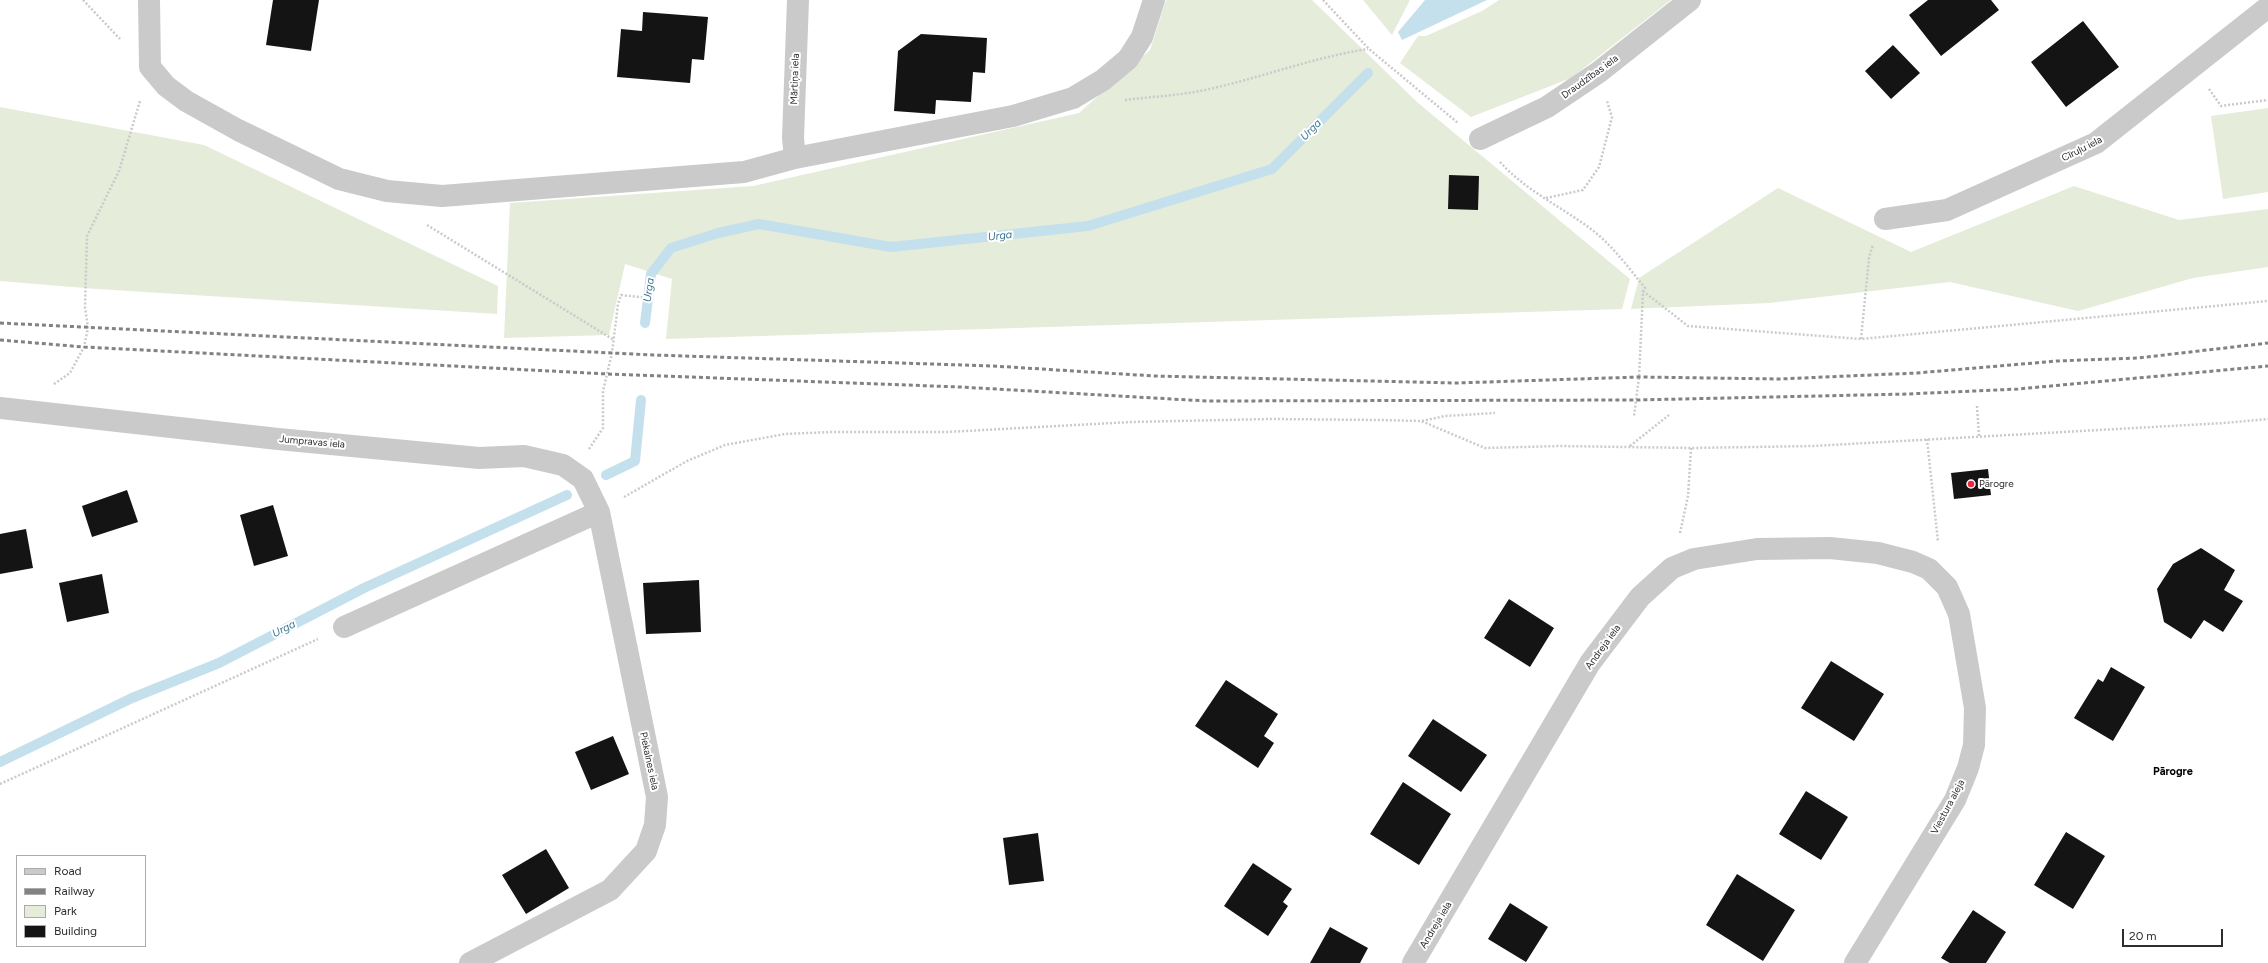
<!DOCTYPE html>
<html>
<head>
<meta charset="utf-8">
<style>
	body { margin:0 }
	#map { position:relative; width:2268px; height:963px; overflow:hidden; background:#fff; font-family:Figtree,sans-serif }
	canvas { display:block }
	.legend { position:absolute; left:16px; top:855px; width:130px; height:92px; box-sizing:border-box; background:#fff; border:1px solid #ababab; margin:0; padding:5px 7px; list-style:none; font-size:12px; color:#2d2d2d }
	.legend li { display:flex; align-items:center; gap:8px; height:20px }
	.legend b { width:20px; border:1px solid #ababab }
	.scale { position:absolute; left:2122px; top:929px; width:101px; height:18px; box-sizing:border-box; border:2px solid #2d2d2d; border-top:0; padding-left:5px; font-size:12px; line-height:14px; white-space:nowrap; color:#2d2d2d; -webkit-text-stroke:3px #fff; paint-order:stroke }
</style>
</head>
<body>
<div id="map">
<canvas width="2268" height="963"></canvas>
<ul class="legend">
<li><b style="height:5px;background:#cacaca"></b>Road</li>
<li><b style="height:5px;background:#828282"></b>Railway</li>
<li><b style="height:11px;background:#e5ecda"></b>Park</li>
<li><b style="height:11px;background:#141414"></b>Building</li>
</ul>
<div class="scale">20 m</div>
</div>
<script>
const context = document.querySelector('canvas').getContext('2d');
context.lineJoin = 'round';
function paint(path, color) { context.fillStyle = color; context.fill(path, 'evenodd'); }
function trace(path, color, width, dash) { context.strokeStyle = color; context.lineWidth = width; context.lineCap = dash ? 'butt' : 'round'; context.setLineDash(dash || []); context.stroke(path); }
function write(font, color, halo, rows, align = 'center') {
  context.font = font + ' Figtree,sans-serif'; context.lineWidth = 4; context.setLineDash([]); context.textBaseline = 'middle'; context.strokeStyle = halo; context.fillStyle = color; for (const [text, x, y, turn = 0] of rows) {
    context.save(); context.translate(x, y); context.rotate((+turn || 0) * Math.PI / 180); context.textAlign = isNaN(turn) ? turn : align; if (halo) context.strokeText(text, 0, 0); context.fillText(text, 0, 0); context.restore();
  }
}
paint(new Path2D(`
	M1166,0H1312L1417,102L1630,279L1622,309L666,339L672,279L625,264L609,335L504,338L510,203L753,186L1079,113L1150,50Z
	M1363,0H1410L1392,35Z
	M1499,0H1671L1571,78L1471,117L1400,63L1418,36H1426L1482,11Z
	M0,107L204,145L498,286L497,314L97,289L0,281Z
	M2268,108V192L2223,199L2211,116Z
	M2074,186L2179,220L2268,209V267L2193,278L2078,311L1950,282L1769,303L1631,309L1639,278L1778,188L1911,252Z`), '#e5ecda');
paint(new Path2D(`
	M1425,0H1487L1402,40L1398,32Z`), '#c5e0ed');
trace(new Path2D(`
	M645,323L651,274L671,248L718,233L759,224L891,247L1088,226L1272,169L1368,73
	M606,475L635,461L641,400
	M0,762L132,698L219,663L364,588L567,495`), '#c5e0ed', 10);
paint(new Path2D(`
	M273,0H319L311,51L266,45Z
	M1928,0H1991L1999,10L1941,56L1909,15Z
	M643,12L708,17L704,60L692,59L690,83L617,77L621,29L642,31Z
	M2083,21L2119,67L2066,107L2031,62Z
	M921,34L987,38L985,73L973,72L971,102L936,100L935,114L894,111L898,51Z
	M1893,45L1920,73L1891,99L1865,71Z
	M1449,175L1479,176L1478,210L1448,209Z
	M1988,469L1991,495L1954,499L1951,473Z
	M127,490L138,522L92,537L82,506Z
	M273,505L288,556L254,566L240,515Z
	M26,529L33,568L0,574V534Z
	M2201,548L2235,570L2224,590L2243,601L2223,632L2204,620L2191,639L2164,622L2157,589L2173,564Z
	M102,574L109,613L67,622L59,583Z
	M699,580L701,632L646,634L643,583Z
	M1509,599L1554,628L1530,667L1484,638Z
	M1831,661L1884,694L1854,741L1801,708Z
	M2111,667L2145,687L2113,741L2074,718L2098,679L2103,682Z
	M1226,680L1278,714L1264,736L1274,743L1258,768L1195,726Z
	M1433,719L1487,755L1461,792L1408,756Z
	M613,736L629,774L591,790L575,752Z
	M1403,782L1451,814L1419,865L1370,834Z
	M1806,791L1848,817L1821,860L1779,834Z
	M2066,832L2105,856L2073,909L2034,885Z
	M1038,833L1044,881L1009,885L1003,838Z
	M546,849L569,888L526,914L502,875Z
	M1253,863L1292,889L1283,902L1288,906L1268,936L1224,906Z
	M1737,874L1795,910L1763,961L1706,925Z
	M1510,903L1548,927L1526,962L1488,939Z
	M1973,910L2006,932L1986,963H1950L1941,958Z
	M1330,927L1368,948L1360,963H1310Z`), '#141414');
trace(new Path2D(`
	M83,0L120,39
	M1323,0L1369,49L1458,123
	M2209,89L2221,106L2268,100
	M1125,100C1148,97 1172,96 1195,92C1253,81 1309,58 1368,49
	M1500,162C1525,190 1560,206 1591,229C1612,245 1629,268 1645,288L1643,291L1639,377L1634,416
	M1546,198L1583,190L1599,167L1612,117L1607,101
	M427,225L614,340
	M1643,291L1688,326L1861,339L2268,301
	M1861,339L1869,258L1873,244
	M54,384L70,373L84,347L88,328L85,307L87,236L119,171L140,101
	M1977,406L1979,436
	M1422,421L1445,416L1495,413
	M1927,439L1938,542
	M1630,446L1669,415
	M589,449L603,428V391L612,353L618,304L621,295L648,298
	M624,497L687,461L725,445L785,434L832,432H947L1131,422L1271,419L1380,420L1421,421L1485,448L1560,446L1691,448L1813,446L2224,423L2268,419
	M1680,533L1688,496L1691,448
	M0,784L318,639`), '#cacaca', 2.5, [2, 2]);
trace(new Path2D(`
	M149,0L150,67L166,86L186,101L238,130L339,179L387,191L442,196L744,172L795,158L1013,116L1073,98L1103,80L1128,59L1142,37L1154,0
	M1480,139L1547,107L1599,72L1690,0
	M795,158L793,138L798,0
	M1885,219L1947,210L2096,143L2268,7
	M0,408L278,439L479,458L524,456L563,465L583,479L599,512L657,797L655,825L646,851L610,890L470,963
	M344,627L599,512
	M1413,963L1590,663L1640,597L1672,568L1694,559L1757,549L1830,548L1878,553L1913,562L1929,569L1947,587L1959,614L1975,708L1974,745L1968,768L1955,800L1855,963`), '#cacaca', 22);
trace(new Path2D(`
	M0,323L653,355L993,366L1154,376L1456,383L1639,377L1779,379L1917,373L2057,361L2138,358L2268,343
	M0,340L84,347L608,374L960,387L1207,401L1636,400L1908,394L2018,389L2268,366`), '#828282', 3, [4, 3]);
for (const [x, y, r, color] of [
	[1971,484,4,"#ee2641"]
]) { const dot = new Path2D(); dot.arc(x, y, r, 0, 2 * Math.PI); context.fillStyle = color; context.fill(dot); trace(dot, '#fff', 1.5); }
write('10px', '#2d2d2d', '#fff', [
	["Draudzības iela",1590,77,-36],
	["Mārtiņa iela",795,79,-88],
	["Cīruļu iela",2082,149,-27],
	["Jumpravas iela",312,442,5],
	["Andreja iela",1603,647,-54],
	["Piekalnes iela",649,761,78],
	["Viestura aleja",1948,807,-62],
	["Andreja iela",1436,925,-59]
]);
write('10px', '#2d2d2d', '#fff', [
	["Pārogre",1979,484]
], 'left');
write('italic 11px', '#377693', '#fff', [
	["Urga",1311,130,-45],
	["Urga",1000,236,-6],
	["Urga",649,290,-82],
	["Urga",284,629,-27]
]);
write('bold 11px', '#000', '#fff', [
	["Pārogre",2173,772]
]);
</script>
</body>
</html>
